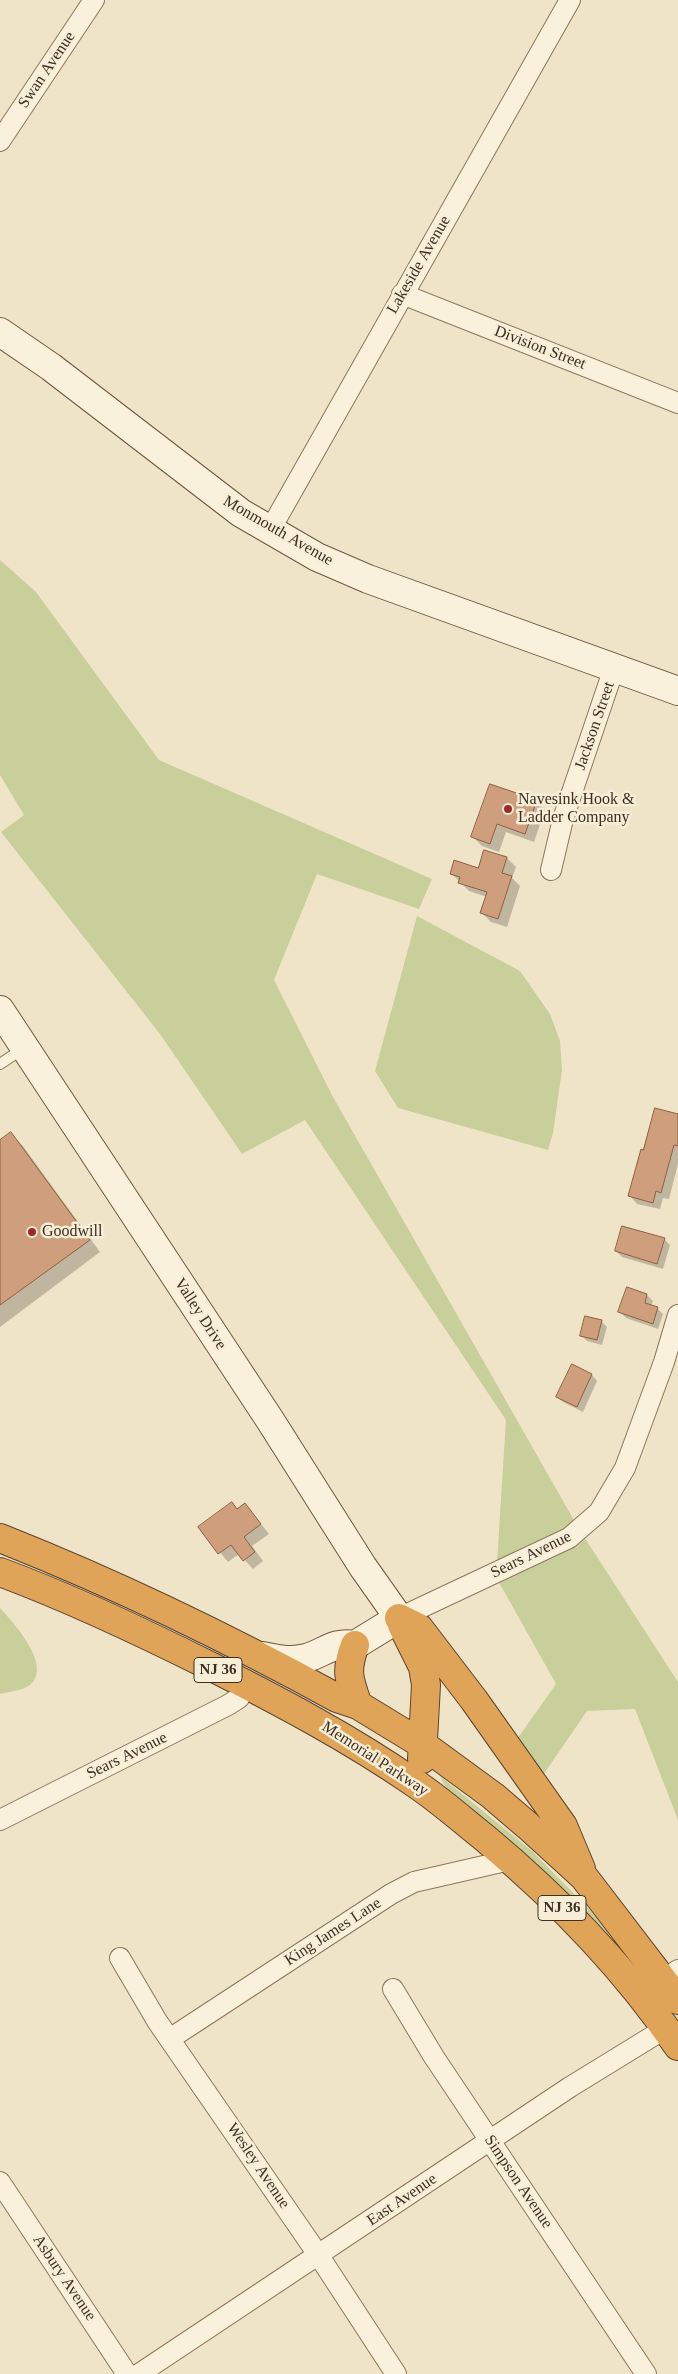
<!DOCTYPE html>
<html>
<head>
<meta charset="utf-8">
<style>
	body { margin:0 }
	canvas { display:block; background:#f0e4c8 }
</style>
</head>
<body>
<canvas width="678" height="2374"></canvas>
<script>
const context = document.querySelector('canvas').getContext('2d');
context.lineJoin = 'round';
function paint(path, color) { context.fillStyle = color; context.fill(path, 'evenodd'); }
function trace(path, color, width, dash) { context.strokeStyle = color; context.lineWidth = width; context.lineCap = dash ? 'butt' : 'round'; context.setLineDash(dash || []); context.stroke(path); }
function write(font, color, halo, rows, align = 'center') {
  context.font = font + ' Georgia,serif'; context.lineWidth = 5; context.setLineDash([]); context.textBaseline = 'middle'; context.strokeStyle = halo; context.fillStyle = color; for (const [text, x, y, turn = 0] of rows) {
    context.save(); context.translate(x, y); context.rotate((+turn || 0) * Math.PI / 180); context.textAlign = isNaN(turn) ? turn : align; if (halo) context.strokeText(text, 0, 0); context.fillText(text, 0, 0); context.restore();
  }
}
paint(new Path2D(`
	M0,560L36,592L159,760L432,879L419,909L317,874L274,980L333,1097L579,1529L678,1682V1820L635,1709L587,1711L541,1778L515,1742L556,1684L496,1577L506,1420L305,1120L242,1154L160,1034L1,832L24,815L0,775Z
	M417,916L520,971L550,1014L560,1041L562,1070L553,1133L548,1150L398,1108L375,1071Z
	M0,1608C14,1623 49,1662 33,1682C26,1691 10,1691 0,1694Z
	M440,1776L532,1851L588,1908L631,1956L656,1988L678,2018V2029L447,1790Z`), '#c9cf9b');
paint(new Path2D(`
	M536,801L545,810L534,842L506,832L499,852L482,846L473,837Z
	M485,851L507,858L516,867L512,878L520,886L507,927L491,922L482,913L487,897L469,891L451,873L479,869Z
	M678,1115V1164L669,1199L663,1198L660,1209L637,1204L630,1196Z
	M11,1134L23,1146L100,1252L0,1327V1142Z
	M664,1239L670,1245L663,1269L622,1257L616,1251Z
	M647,1295L653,1301L651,1306L657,1308L663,1314L658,1329L626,1318L620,1312Z
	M601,1321L607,1327L602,1345L587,1341L581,1335Z
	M572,1365L592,1375L597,1381L583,1412L563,1402L557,1397Z
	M232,1503L238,1509L245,1504L269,1534L252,1546L263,1561L253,1569L239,1554L228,1562L200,1528Z`), '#0003');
const building = new Path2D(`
	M490,784L537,800L525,834L497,824L490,844L471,837Z
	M484,850L507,857L502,873L512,876L498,919L480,913L487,892L458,883L460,877L450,874L454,860L478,868Z
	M655,1108L678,1114V1146L674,1145L661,1193L656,1191L653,1203L628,1196L641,1149L643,1150Z
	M11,1132L90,1240L0,1305V1140Z
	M622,1226L665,1238L657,1264L615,1251Z
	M627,1287L647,1294L645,1303L658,1307L653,1324L618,1312Z
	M585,1316L602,1320L597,1340L580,1336Z
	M572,1364L592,1374L577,1407L556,1397Z
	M232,1502L237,1509L245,1503L261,1524L244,1537L255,1552L243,1561L231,1545L218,1554L198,1527Z`);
paint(building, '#cf9f7d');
trace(building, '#8d5f41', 1);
const lane = new Path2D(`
	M0,1064L24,1048`);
const street = new Path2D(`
	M0,141L94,0
	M402,294L678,403
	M270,530L570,0
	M551,870L563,819L614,668
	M399,1618L569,1538L599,1512L625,1468L664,1362L678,1315
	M0,1820L228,1705L239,1698L247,1685
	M120,1958L157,2021L319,2256L396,2374
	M664,1980L678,1970
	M393,1989L434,2057L646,2374
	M171,2038L391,1894L414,1882L510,1860
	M0,2182L127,2374
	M139,2374L570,2087L666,2028`);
const secondary = new Path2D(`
	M0,332L51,367L241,513L317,557L368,579L678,691
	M0,1010L270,1420L363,1567L399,1618L355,1645C333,1641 325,1653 306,1658C291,1662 276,1659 262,1656`);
const highway = new Path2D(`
	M0,1538C116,1584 228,1638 337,1698L358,1705L422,1744L493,1796L528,1826L584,1877L678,2000
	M0,1572C73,1599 142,1632 212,1667C281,1702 349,1738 413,1782C439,1799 462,1820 486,1839C559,1900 624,1967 678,2046
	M399,1618L419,1628L474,1700L563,1826L581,1869
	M402,1625L423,1667L426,1685L422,1759
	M355,1645C345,1671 349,1680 358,1705`);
trace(lane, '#8d765c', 12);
trace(street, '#8d765c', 22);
trace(secondary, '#6f573f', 30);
trace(highway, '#5b4430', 30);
trace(lane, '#faf1dc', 10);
trace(street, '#faf1dc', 20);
trace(secondary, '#faf1dc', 28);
trace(highway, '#e0a458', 28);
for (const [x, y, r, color] of [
	[508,809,5,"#9e2a2b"],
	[32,1232,5,"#9e2a2b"]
]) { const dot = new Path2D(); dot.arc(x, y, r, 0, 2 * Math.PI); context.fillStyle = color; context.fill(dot); trace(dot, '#f7eed8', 2); }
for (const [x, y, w] of [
	[218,1670,48],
	[562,1908,48]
]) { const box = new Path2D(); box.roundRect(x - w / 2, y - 12.5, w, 25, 4); context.fillStyle = '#f7eed8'; context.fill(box); trace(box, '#3d2e20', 1); }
write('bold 15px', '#3d2e20', null, [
	["NJ 36",218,1670],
	["NJ 36",562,1908]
]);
write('16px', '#3d2e20', '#f7eed8', [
	["Swan Avenue",47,70,-56],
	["Lakeside Avenue",419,265,-60],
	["Division Street",540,348,21],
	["Monmouth Avenue",278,531,30],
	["Jackson Street",595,726,-71],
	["Valley Drive",200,1314,57],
	["Sears Avenue",531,1555,-26],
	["Sears Avenue",127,1756,-26],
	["Memorial Parkway",375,1759,33],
	["King James Lane",333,1932,-33],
	["Wesley Avenue",258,2166,56],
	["Simpson Avenue",518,2182,56],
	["East Avenue",402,2200,-34],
	["Asbury Avenue",64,2278,56]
]);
write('16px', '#3d2e20', '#f7eed8', [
	["Navesink Hook &",518,800],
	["Ladder Company",518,818],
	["Goodwill",42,1232]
], 'left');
</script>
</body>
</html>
